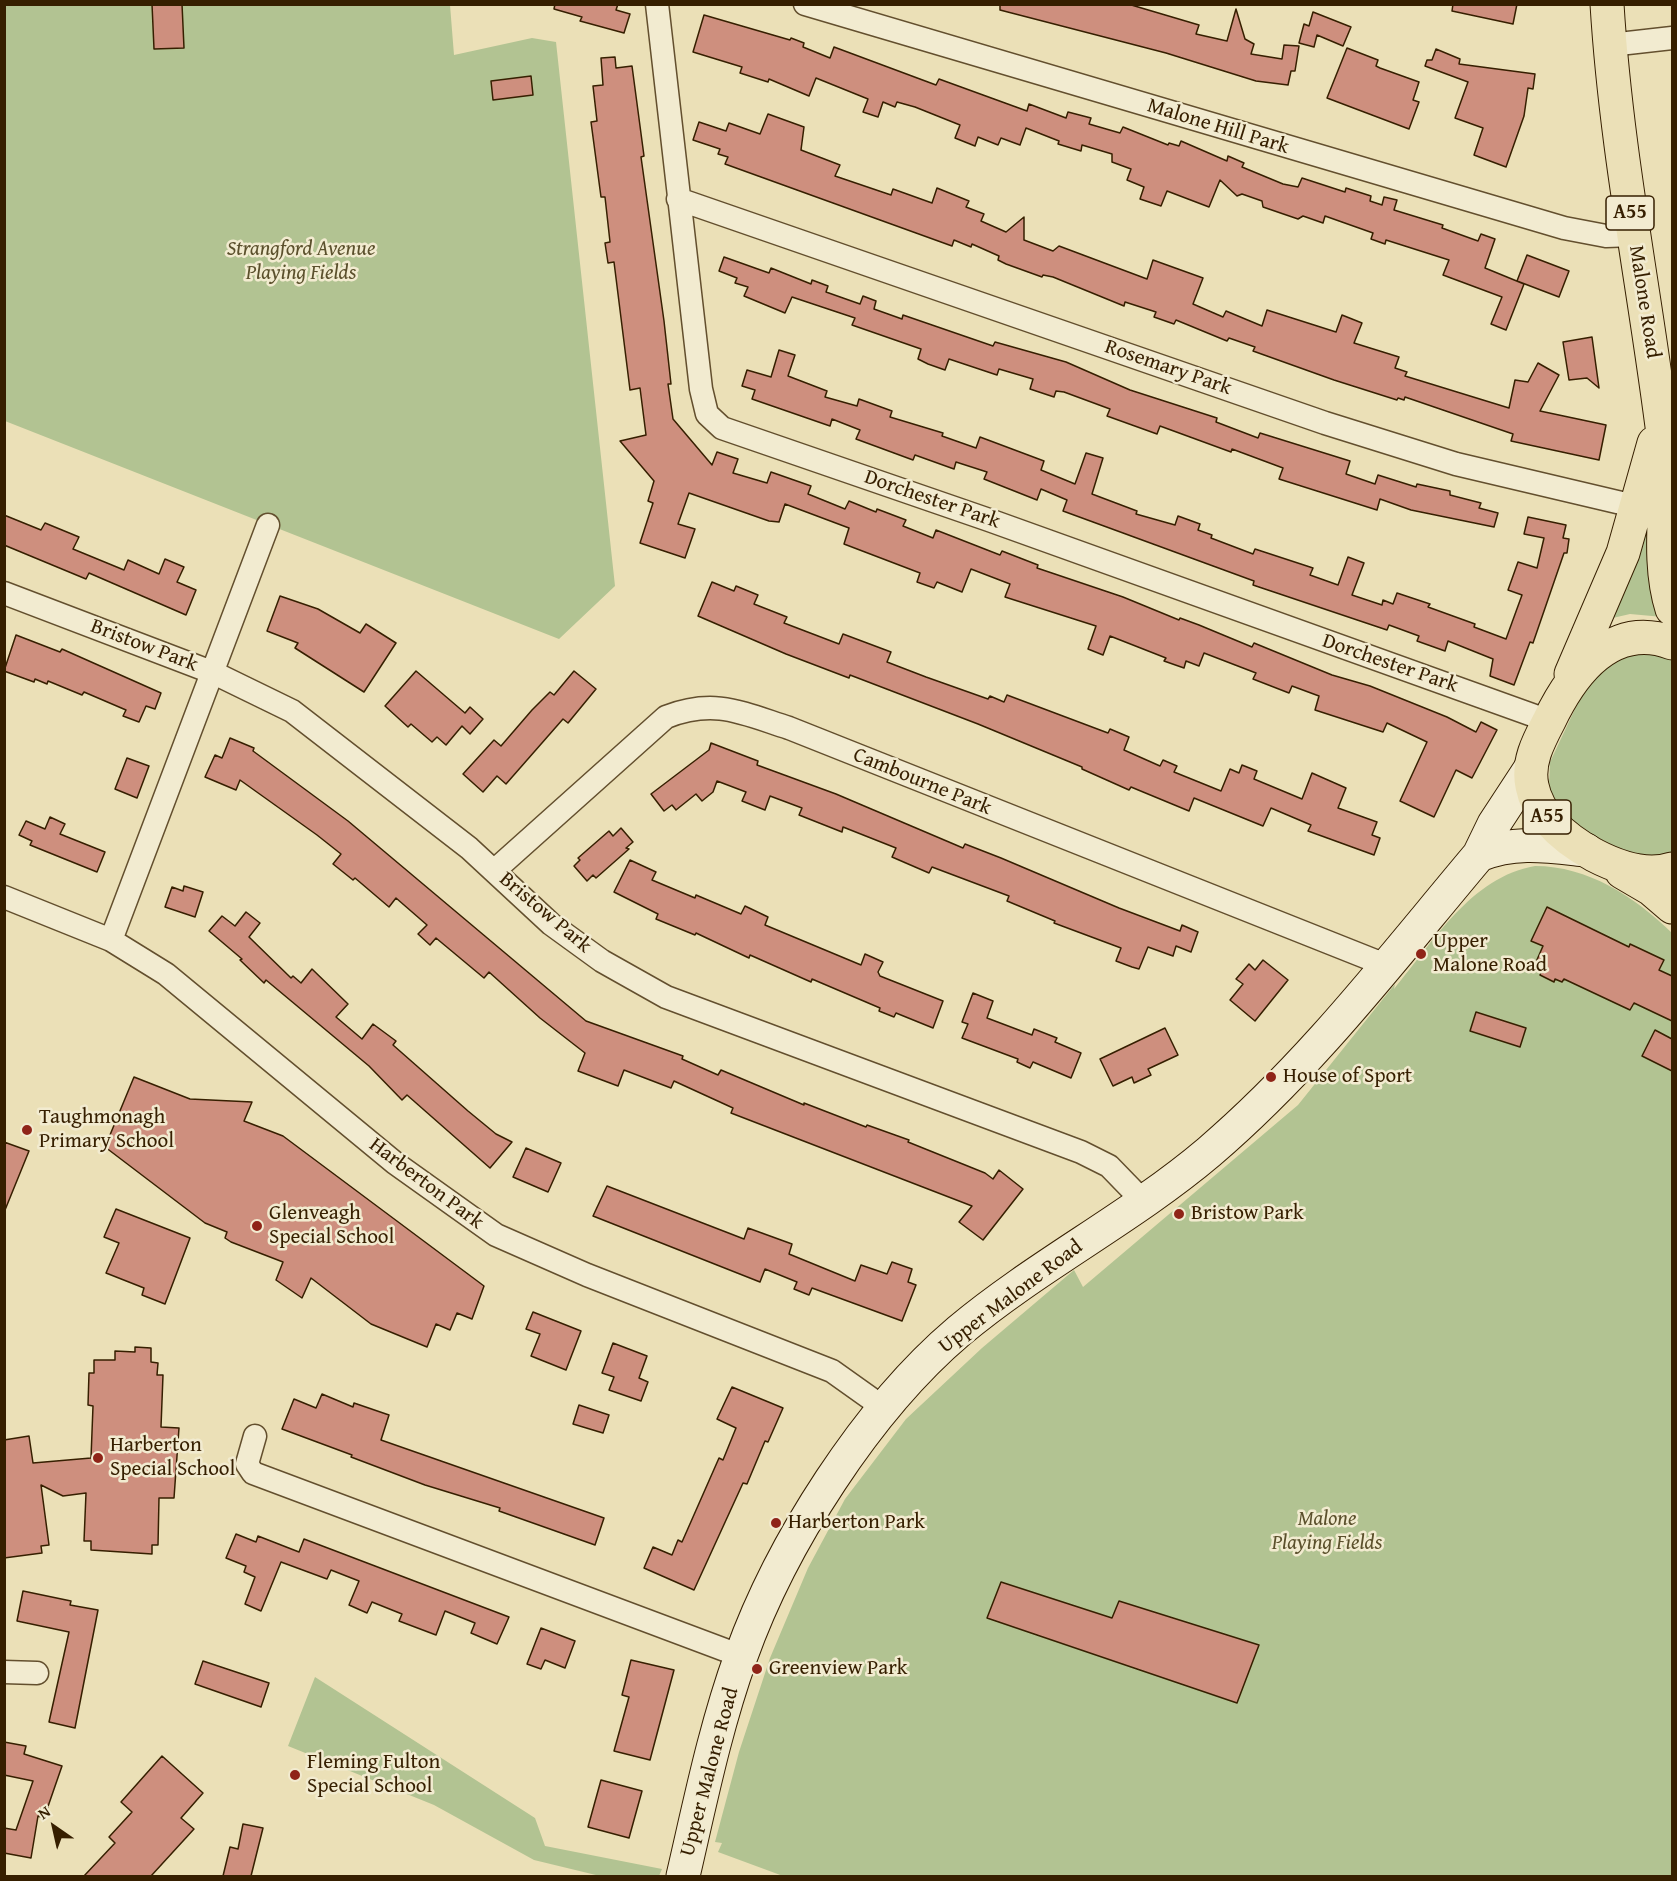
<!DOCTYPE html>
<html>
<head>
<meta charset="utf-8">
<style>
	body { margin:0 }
	#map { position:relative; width:1677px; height:1881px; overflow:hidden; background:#ebe0b7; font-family:"Gentium Book Plus",serif }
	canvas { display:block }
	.frame { position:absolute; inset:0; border:6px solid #361f00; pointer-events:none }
	.north { position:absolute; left:24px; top:1797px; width:60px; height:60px; -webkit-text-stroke:4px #f2ebd0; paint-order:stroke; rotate:326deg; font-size:16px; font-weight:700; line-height:24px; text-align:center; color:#361f00 }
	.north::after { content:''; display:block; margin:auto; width:21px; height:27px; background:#361f00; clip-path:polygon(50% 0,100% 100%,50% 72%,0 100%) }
</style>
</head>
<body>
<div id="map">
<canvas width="1677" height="1881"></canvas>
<div class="frame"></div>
<div class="north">N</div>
</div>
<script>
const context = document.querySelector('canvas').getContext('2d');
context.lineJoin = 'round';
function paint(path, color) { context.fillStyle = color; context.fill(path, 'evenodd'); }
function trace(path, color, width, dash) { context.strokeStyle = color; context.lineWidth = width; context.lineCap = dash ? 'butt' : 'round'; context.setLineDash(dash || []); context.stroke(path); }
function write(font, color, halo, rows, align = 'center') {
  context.font = font + ' "Gentium Book Plus",serif'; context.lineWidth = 5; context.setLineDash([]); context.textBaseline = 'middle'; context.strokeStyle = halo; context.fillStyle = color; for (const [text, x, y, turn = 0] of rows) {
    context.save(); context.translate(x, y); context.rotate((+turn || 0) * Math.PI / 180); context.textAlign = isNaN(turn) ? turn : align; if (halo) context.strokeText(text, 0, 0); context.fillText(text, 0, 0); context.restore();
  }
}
paint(new Path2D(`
	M4,5H450L454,55L532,38L556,42L615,586L559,639L5,421Z
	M1638,532H1648L1663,617L1630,614L1604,620Z
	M1643,645L1672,658V854L1652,858L1630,854L1569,823L1555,806L1549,784L1550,762L1590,677Z
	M1535,866C1588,866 1635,897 1672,933V1876H783L718,1852L722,1843L715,1842L739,1752L770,1658L808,1568L845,1499L906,1419L982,1348L1074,1270L1083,1287L1298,1105L1395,984L1394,989C1433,942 1471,877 1535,866Z
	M315,1677L535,1818L545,1846L662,1869L659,1876H600L534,1860L434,1805L288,1746Z`), '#b2c392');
const building = new Path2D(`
	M152,4H182L184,48L154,49Z
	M555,4H618L616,10L630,14L624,33L580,21L582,17L554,9Z
	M1000,4H1128L1199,25L1196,34L1227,41L1236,9L1245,39L1254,44L1251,54L1282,59L1284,45L1299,46L1295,71H1291L1288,85L1256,81L1166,53L1000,10Z
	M1453,4H1517L1513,24L1452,11Z
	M1313,12L1351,27L1343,46L1317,35L1314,47L1299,43L1304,24L1309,26Z
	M704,15L790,40L791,38L804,43L803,47L830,58L834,47L936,85L939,79L1027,111L1029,104L1066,118L1068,112L1091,118L1089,124L1120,133L1123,127L1168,145L1169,143L1179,146L1181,141L1227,161L1228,156L1244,163L1242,167L1283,184L1298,187L1302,178L1345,192L1346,188L1371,196L1370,201L1382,205L1384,197L1397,200L1394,210L1443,225L1442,228L1478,241L1481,234L1495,239L1485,268L1524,284L1506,330L1491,324L1502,297L1443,275L1449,260L1386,240L1385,244L1371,239L1373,233L1325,216L1323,223L1303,216L1298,219L1263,207L1262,201L1242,194L1237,196L1220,180L1209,207L1167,191L1161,206L1140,199L1144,187L1127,180L1131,169L1112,162V154L1082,145L1081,151L1058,144L1059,141L1026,128L1020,145L1001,138L998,145L978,137L975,146L955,138L960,125L915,107L897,102L895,107L883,102L878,117L863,112L868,99L816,78L809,96L769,79L768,82L740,73L742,67L693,52Z
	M1347,48L1378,60L1376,66L1380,68L1419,82L1413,100L1419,102L1409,129L1327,98Z
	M1436,49L1460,59L1459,64L1535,74L1533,89L1528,88L1524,116L1506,167L1474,155L1483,128L1455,118L1468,82L1425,66L1427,60H1432Z
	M615,57L616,68L632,66L644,156L641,157L664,321L671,384H668L673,419L712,465L717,452L738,459L733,473L767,483L771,472L811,486L808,494L845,509L849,501L876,512L877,509L906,520L903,526L933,538L936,530L1000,555L1002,551L1038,565L1037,568L1123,597L1179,620L1180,618L1199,625L1252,647L1254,643L1332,675L1370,686L1447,717L1476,732L1481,722L1497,730L1472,778L1456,770L1434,817L1400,801L1427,742L1387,723L1383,732L1315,710L1319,696L1292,686L1289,693L1253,679L1256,673L1204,653L1199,666L1186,661L1184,668L1164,661L1166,658L1110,636L1103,655L1088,649L1096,626L1005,597L1010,584L971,569L962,592L937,582L934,588L917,582L920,573L844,544L849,528L785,504L779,522L769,521L689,493L678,524L695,529L685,558L640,543L653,503L648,501L654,481L620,441L646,435L640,388L630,390L614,262L608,263L605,243L610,242L605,197H601L591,122L597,121L593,86L603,85L601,58Z
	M531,76L533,95L493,100L491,81Z
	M768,114L804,127L801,150L840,165L835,176L891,195L893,189L932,203L937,188L969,201L966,207L984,214L981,221L1006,232L1024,217V240L1053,251L1059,246L1147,279L1153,260L1203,278L1193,304L1223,317L1226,311L1262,326L1267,310L1336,332L1342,315L1362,323L1354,343L1399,357L1395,368L1407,372L1405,376L1509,408L1515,380L1528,382L1538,363L1559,375L1540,411L1606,425L1599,460L1511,441L1513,434L1405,397L1404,400L1398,398L1397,400L1334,380L1253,351L1255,347L1229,338L1227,341L1176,320L1174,324L1154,317L1156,312L1125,302L1124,306L1053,277L1043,275L1042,277L1006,264L998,260L999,256L972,244L971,247L954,240L952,246L725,164L728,157L718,154L720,149L693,140L699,122L726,131L729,123L760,134Z
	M1527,255L1569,271L1559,297L1517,281Z
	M724,257L769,273L771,268L811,284L812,280L828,286L826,292L860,304L863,296L876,301L874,309L902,319L903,315L993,346L995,342L1066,362L1130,390L1217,418L1216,422L1258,438L1260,433L1350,461L1346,474L1375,484L1378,475L1416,487L1417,484L1450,491V495L1481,503L1479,508L1498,513L1494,527L1411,510L1380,499L1377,510L1279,479L1283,468L1232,449L1231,452L1160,426L1157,434L1107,416L1110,409L1064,392L1056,391L1054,397L1030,389L1033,379L999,369L997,375L949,359L945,370L928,364L918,359L921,349L852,325L855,318L792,297L785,313L744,296L748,287L735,283L737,278L719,271Z
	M1592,337L1599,388L1587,378L1569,380L1563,342Z
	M779,350L795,355L788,376L827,391L825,397L857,406L859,399L892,411L890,417L943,433L942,436L976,448L980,437L1044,461L1041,470L1075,484L1086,453L1103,458L1092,494L1137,511L1136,514L1175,525L1178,516L1200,524L1198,530L1212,535L1211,538L1253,554L1255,549L1313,568L1310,575L1338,585L1348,557L1364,563L1352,595L1382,605L1383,600L1393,604L1397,593L1430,604L1428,607L1475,624L1474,627L1506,639L1522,595L1508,590L1518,562L1537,568L1544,538L1524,534L1528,517L1566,525L1563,538L1569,539L1567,553H1564L1533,643L1530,642L1514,685L1490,676L1493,659L1448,641L1445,651L1417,641L1419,636L1389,625L1387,630L1253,585L1254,581L1063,511L1067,500L1041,489L1037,500L984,479L987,472L956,462L954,469L915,455L913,460L856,439L860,430L832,419L830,426L752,399L755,390L742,386L747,370L771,377Z
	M4,515L41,530L45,523L79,537L73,549L124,570L128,560L159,574L165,559L184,567L177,582L196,590L186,615L89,573L86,579L4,545Z
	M712,582L734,591L736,586L758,595L754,604L787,617L784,623L839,644L843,634L891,652L887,662L926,677L988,699L990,696L1004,702L1007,695L1108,733L1110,729L1129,737L1124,750L1160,766L1163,760L1177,766L1174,772L1221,791L1230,769L1239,773L1242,765L1257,771L1254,779L1302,799L1312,773L1346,788L1338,808L1377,822L1372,835L1380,838L1374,855L1308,831L1311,825L1271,808L1263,826L1194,798L1189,811L1131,787L1129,790L1082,769V767L978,724L850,675L849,678L786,654L698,616Z
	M280,596L318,609L360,633L366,624L396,643L364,692L295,648L298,643L267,631Z
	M16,635L60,652L62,649L161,693L155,709L146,706L139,722L123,716L126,710L84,692L82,695L48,681L47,684L35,679L34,682L4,671Z
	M416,671L465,713L470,707L483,719L470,734L462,726L446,745L437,737L432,742L411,724L408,727L385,706Z
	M574,671L596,689L568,723L563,719L506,784L497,776L483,792L463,774L494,740L501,746L532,710L550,692L554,695Z
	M230,738L254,748L253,751L348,821L586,1021L683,1056L682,1059L718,1075L721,1070L804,1105V1103L866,1127L867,1125L909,1140L908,1142L985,1173L993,1179L999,1170L1023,1189L983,1240L959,1222L972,1206L731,1113L733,1108L674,1081L671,1088L624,1070L618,1086L578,1071L585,1053L540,1018L489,972L484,978L436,938L430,945L418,934L427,925L396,898L389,907L355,878L353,880L333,864L341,854L317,835L240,780L236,790L205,777L215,755L222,758Z
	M711,743L758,761L757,765L836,794L963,848L965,844L1001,858L1119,908L1180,931L1182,925L1198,932L1191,952L1176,946L1173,956L1148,947L1139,969L1132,967L1116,961L1121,948L1054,923L1055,921L1007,901L1009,896L932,867L929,873L892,857L896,848L843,827L842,832L799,815L802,808L770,796L765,810L742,801L746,792L717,781L713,792L702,801L696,794L676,810L672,805L664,811L651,794L709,750Z
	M127,758L149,766L137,798L115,789Z
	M50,817L65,824L60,834L105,852L97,872L30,845L32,841L19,835L26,821L45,829Z
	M621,828L633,842L626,848L629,849L596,878L593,875L587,881L574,866L580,860L578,858L609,831L613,836Z
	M630,860L656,872L652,880L695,898L696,895L741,914L745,906L768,917L765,925L861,965L865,954L883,962L878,972L880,976L943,1001L933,1028L896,1013L894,1017L879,1011L880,1008L812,979L811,982L750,955L749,958L696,933L695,935L656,919L658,914L614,892Z
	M184,886L203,892L195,917L165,907L172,887L183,891Z
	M1547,907L1629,947L1630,944L1664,960L1659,970L1672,976V1021L1634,1003L1630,1010L1564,979L1562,982L1555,979L1554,982L1540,975L1544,965L1536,962L1543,946L1531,941Z
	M246,912L260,923L249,937L291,978L293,976L301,983L312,969L348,1004L336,1017L362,1039L373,1024L396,1041L393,1045L468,1111L496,1134L512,1142L490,1168L407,1095L402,1100L369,1066L266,980L264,983L240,960L242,959L209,931L222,916L235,926Z
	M1263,960L1288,980L1255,1021L1230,1000L1243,984L1236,979L1249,964L1255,970Z
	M973,993L993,1001L987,1018L1032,1035L1034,1029L1057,1038L1055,1042L1081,1053L1071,1078L1033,1062L1030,1068L1017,1062L1018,1059L962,1038L968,1024L962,1022Z
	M1476,1012L1526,1028L1520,1047L1470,1031Z
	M1165,1028L1178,1055L1148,1069L1151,1075L1134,1083L1132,1077L1113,1086L1100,1059Z
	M1655,1030L1672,1039V1071L1642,1056Z
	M134,1077L190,1099L252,1102L244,1121L283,1136L484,1286L472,1319L457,1313L450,1330L436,1324L427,1347L371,1324L311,1278L302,1298L276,1280L283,1262L231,1242L225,1238L227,1232L205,1223L105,1147Z
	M4,1142L29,1151L5,1210H4Z
	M526,1148L561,1163L548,1192L513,1177Z
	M607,1186L744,1239L748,1228L792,1244L789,1254L855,1281L861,1265L887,1274L892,1262L912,1269L908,1282L916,1285L902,1321L812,1288L809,1295L794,1289L797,1282L765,1269L760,1282L593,1216Z
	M116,1209L190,1238L165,1304L142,1295L144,1288L106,1273L119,1243L104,1237Z
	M533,1312L581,1331L566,1370L531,1356L540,1334L526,1329Z
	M613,1343L647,1356L639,1378L648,1382L641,1401L609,1390L614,1377L602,1373Z
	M135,1347L151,1348V1362L158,1363L157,1375H163L161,1427L179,1428L174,1498H159L158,1545H152V1554L91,1550V1541H84L86,1493L63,1496L41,1485L49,1545L41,1546L42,1553L4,1558V1440L29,1436L33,1463L91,1458L93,1406L88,1405L89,1373H94V1360H115V1351L135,1352Z
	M732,1387L783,1408L768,1442L765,1441L747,1484L743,1483L694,1590L644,1568L653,1547L672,1555L678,1540L682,1542L719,1458L723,1460L736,1428L717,1419Z
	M322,1394L353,1407L354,1403L389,1415L381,1440L604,1518L595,1545L499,1511L500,1508L425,1485L351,1457L352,1455L282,1429L294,1399L316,1408Z
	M579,1405L609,1415L603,1433L573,1424Z
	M236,1534L256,1542L258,1536L299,1552L304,1539L509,1617L497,1644L471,1633L475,1623L445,1611L436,1635L399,1621L402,1614L372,1602L367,1613L349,1605L359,1581L331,1570L327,1579L281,1562L261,1611L245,1604L255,1577L244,1572L246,1566L226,1558Z
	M1001,1582L1112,1618L1119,1601L1259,1645L1237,1703L987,1618Z
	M23,1591L71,1601L70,1605L98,1610L75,1728L49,1722L69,1632L17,1621Z
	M541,1628L575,1641L565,1668L545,1660L541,1669L527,1664Z
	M631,1660L674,1670L650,1760L614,1751L629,1697L622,1695Z
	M203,1661L269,1683L261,1707L195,1684Z
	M4,1742L26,1746L24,1754L62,1766L44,1818L38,1816L31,1858L4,1853V1828L16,1830L33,1781L4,1775Z
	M162,1756L203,1793L181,1818L194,1829L151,1876H84L115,1843L109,1837L132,1812L121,1802Z
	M601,1780L642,1791L629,1838L588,1827Z
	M243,1824L263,1828L251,1876H223L230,1847L238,1849Z`);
paint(building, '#ce8f7e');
trace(building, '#361f00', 1.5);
const minor = new Path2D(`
	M657,4L701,389L707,414L722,428L989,520L1549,721
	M805,4L1564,228L1606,236L1633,235
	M1610,45L1672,38
	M678,199L1325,423L1456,464L1651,510
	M4,593L214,673L292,711L469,848L551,924L602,961L666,997L1081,1152L1109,1166L1143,1201
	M495,870L666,717C715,698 742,713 789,728L1388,966
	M4,897L111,940L166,974L395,1163L496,1235L587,1275L832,1371L884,1408
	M111,940L268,525
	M255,1436L247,1464L253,1473L741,1656
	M4,1672L37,1673`);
const secondary = new Path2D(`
	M1479,855C1515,840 1549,846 1586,850
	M683,1876C700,1803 715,1728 741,1656C781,1544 867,1409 959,1331C1038,1265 1131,1218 1209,1152C1312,1064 1393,957 1479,855L1494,824L1530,769`);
const trunk = new Path2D(`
	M1607,4C1616,152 1646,296 1664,442C1670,497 1655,555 1672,609
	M1672,643C1612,620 1572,673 1549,721C1538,742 1527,763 1532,786C1538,817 1567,840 1594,855C1617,867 1647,877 1672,869
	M1571,674L1623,553L1654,443
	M1622,872L1651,889L1672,907`);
trace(minor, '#634f2e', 25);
trace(secondary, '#361f00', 35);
trace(trunk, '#361f00', 35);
trace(minor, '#f2ebd0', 22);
trace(secondary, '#f2ebd0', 33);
trace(trunk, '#ebe0b7', 33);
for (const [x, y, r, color] of [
	[1421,954,6,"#8f2418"],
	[1271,1077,6,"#8f2418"],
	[27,1130,6,"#8f2418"],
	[1179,1214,6,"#8f2418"],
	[257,1226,6,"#8f2418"],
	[98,1458,6,"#8f2418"],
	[776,1523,6,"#8f2418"],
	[757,1669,6,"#8f2418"],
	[295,1775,6,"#8f2418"]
]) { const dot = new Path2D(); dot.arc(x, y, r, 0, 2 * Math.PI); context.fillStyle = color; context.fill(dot); trace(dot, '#f2ebd0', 2); }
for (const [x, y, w] of [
	[1630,213,48],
	[1547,817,48]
]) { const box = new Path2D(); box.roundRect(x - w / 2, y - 17, w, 34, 4.5); context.fillStyle = '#f2ebd0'; context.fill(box); trace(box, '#361f00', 1.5); }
write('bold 20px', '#361f00', null, [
	["A55",1630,213],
	["A55",1547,817]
]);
write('21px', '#361f00', '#f2ebd0', [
	["Malone Hill Park",1218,127,17],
	["Malone Road",1644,302,81],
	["Rosemary Park",1168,368,19],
	["Dorchester Park",932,500,19],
	["Bristow Park",144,646,21],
	["Dorchester Park",1390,664,19],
	["Cambourne Park",922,782,22],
	["Bristow Park",545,913,40],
	["Harberton Park",426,1184,37],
	["Upper Malone Road",1011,1297,-37],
	["Upper Malone Road",710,1772,-75]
]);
write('italic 21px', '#5b502c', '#f2ebd0', [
	["Strangford Avenue",301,250],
	["Playing Fields",301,274],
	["Malone",1327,1520],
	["Playing Fields",1327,1544]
]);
write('21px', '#361f00', '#f2ebd0', [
	["Upper",1433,942],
	["Malone Road",1433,966],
	["House of Sport",1283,1077],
	["Taughmonagh",39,1118],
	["Primary School",39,1142],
	["Glenveagh",269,1214],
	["Special School",269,1238],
	["Bristow Park",1191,1214],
	["Harberton",110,1446],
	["Special School",110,1470],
	["Harberton Park",788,1523],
	["Greenview Park",769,1669],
	["Fleming Fulton",307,1763],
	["Special School",307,1787]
], 'left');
</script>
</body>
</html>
